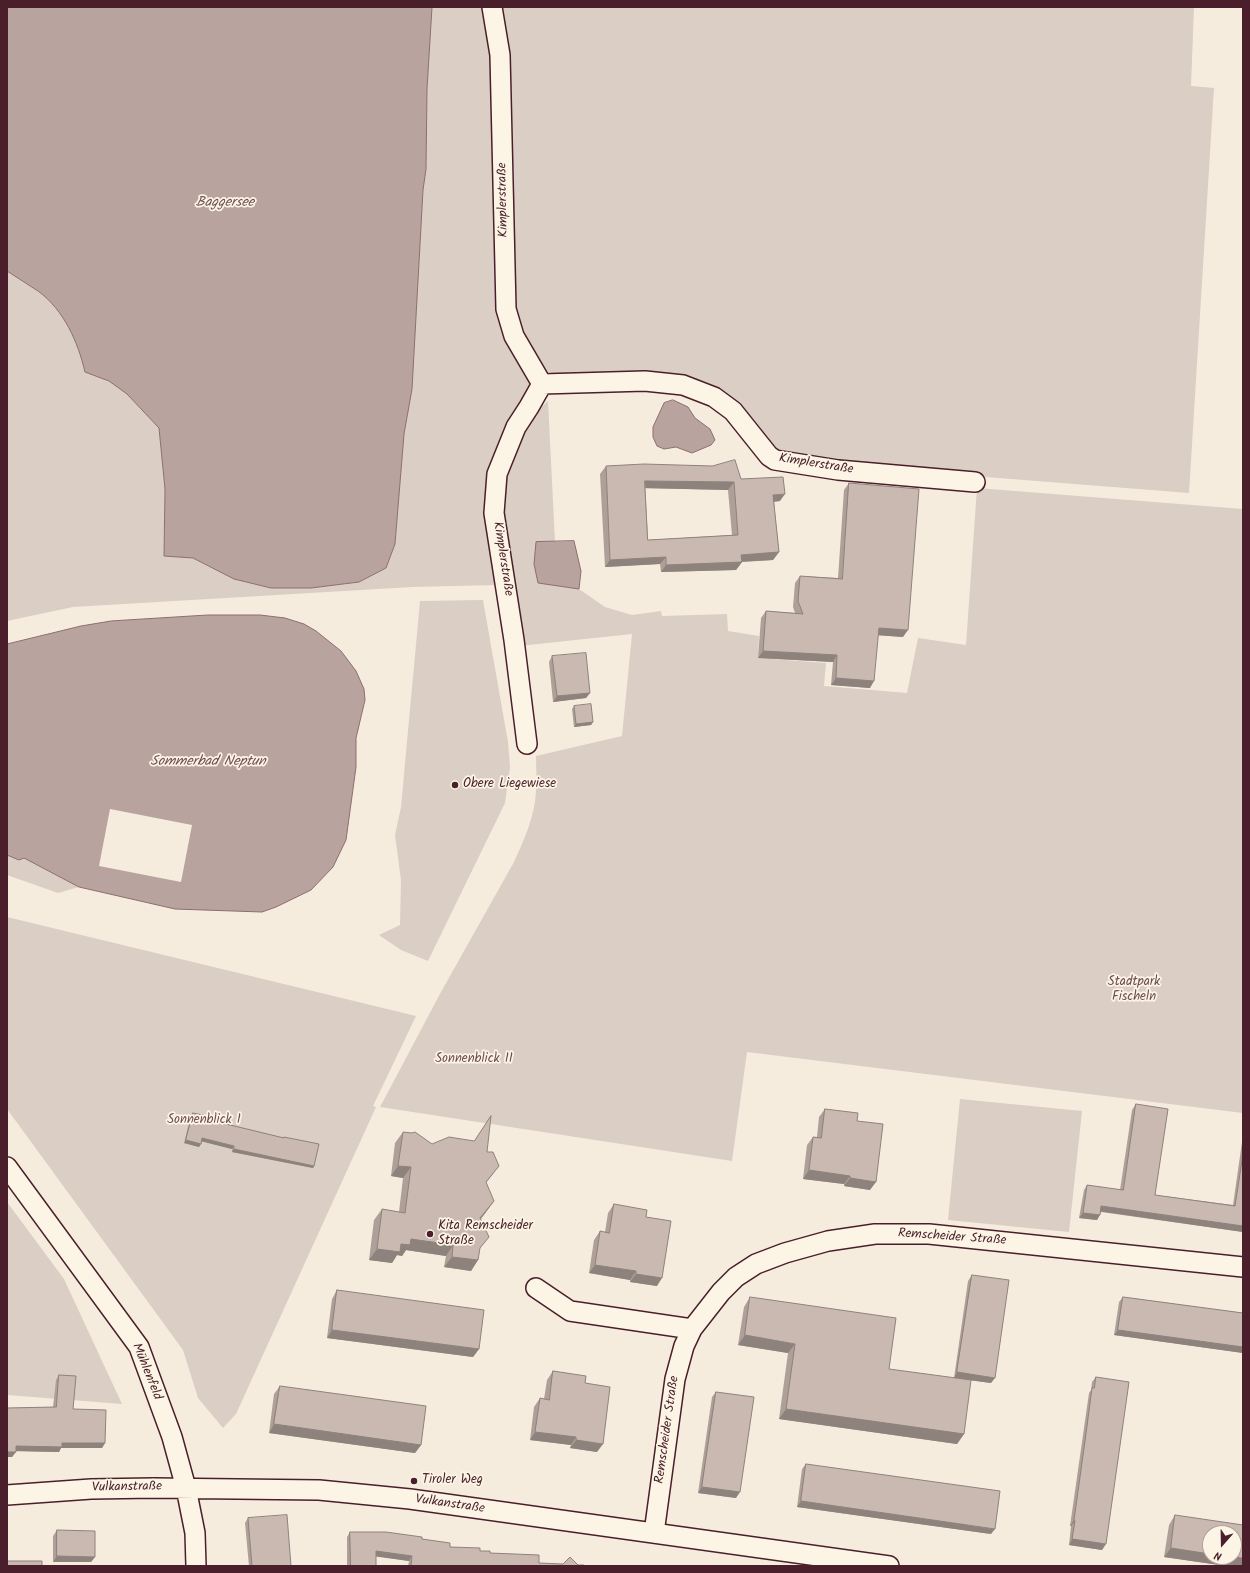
<!DOCTYPE html>
<html>
<head>
<meta charset="utf-8">
<style>
	body { margin:0 }
	#map { position:relative; width:1250px; height:1573px; overflow:hidden; background:#f5ecde; font-family:Kalam,sans-serif }
	canvas { display:block }
	.frame { position:absolute; inset:0; border:8px solid #4a1f2b; pointer-events:none }
	.north { position:absolute; left:1202px; top:1525px; width:40px; height:40px; box-sizing:border-box; background:#fcf5e5; border:1px solid #b59f9b; border-radius:50%; rotate:200deg; font-size:11px; font-weight:700; line-height:16px; text-align:center; color:#4a1f2b }
	.north::after { content:''; display:block; margin:auto; width:14px; height:18px; background:#4a1f2b; clip-path:polygon(50% 0,100% 100%,50% 72%,0 100%) }
</style>
</head>
<body>
<div id="map">
<canvas width="1250" height="1573"></canvas>
<div class="frame"></div>
<div class="north">N</div>
</div>
<script>
const context = document.querySelector('canvas').getContext('2d');
context.lineJoin = 'round';
function paint(path, color) { context.fillStyle = color; context.fill(path, 'evenodd'); }
function trace(path, color, width, dash) { context.strokeStyle = color; context.lineWidth = width; context.lineCap = dash ? 'butt' : 'round'; context.setLineDash(dash || []); context.stroke(path); }
function write(font, color, halo, rows, align = 'center') {
  context.font = font + ' Kalam,sans-serif'; context.lineWidth = 3.5; context.setLineDash([]); context.textBaseline = 'middle'; context.strokeStyle = halo; context.fillStyle = color; for (const [text, x, y, turn = 0] of rows) {
    context.save(); context.translate(x, y); context.rotate((+turn || 0) * Math.PI / 180); context.textAlign = isNaN(turn) ? turn : align; if (halo) context.strokeText(text, 0, 0); context.fillText(text, 0, 0); context.restore();
  }
}
paint(new Path2D(`
	M432,7H488L496,79V258L529,377L530,390L503,438L497,585L412,587L73,607L7,621V271C17,278 28,284 38,291C64,310 78,342 85,372L109,381L127,394L159,428L165,489L164,556L193,558L234,579L271,588H311L359,582L386,568L395,544L404,434L412,389L423,190L426,169L427,89Z
	M498,7H1194L1191,86L1214,88L1189,493L859,467L777,454L715,392L560,377L540,368L519,333L511,301Z
	M548,401L555,542H536L538,583L579,589L605,607L632,615L661,611L662,616L727,614L728,631L759,636L758,658L826,663L824,686L907,693L918,638L966,645L977,488L1243,509V1113L747,1052L732,1161L380,1107L441,992L514,862C524,840 535,816 536,791C537,779 536,768 536,756L622,736L632,634L519,646L502,513L504,477L514,444L533,415Z
	M483,600L508,742L510,767L505,803L428,961L401,950L379,935L400,925L401,880L395,835L401,807L420,601Z
	M7,855L19,860L24,858L79,887L58,893L7,875Z
	M7,917L416,1016L373,1106L376,1107L236,1414L223,1428L198,1398L183,1350L7,1109Z
	M960,1099L1082,1111L1069,1232L948,1220Z
	M7,1202L64,1279L122,1404L7,1395Z`), '#dbcec4');
const water = new Path2D(`
	M7,7H432L427,89L426,169L423,190L412,389L404,434L395,544L386,568L359,582L311,588H271L234,579L193,558L164,556L165,489L159,428L127,394L109,381L85,372C78,342 64,310 38,291C28,284 17,278 7,271Z
	M673,400L688,407L695,418L710,429L715,440L711,445L692,453L676,447L664,449L657,446L653,437V427L664,403Z
	M574,541L581,571L579,589L538,583L534,564L536,542Z
	M208,615H260L285,618L304,624L316,631L341,651L356,671L364,689L365,700L356,738V767L346,840L333,867L311,890L276,907L262,912L175,909L79,887L24,858L19,860L7,855V644L81,626L111,621Z`);
paint(water, '#b8a39e');
trace(water, '#8c6e70', 1);
paint(new Path2D(`
	M110,809L192,825L181,882L99,866Z`), '#f5ecde');
const minor = new Path2D(`
	M492,7L500,55L506,309L514,336L542,384L645,381L683,385L714,397L733,411L769,456L775,460L838,470L975,482
	M527,744L514,640L494,513L497,474L516,427L529,407L542,384
	M7,1167L139,1347L172,1437L186,1488L195,1533L196,1566
	M536,1288L570,1311L692,1329
	M7,1495L91,1489L154,1488L319,1490L410,1499L889,1566
	M654,1533L675,1379L684,1346L692,1329L721,1292L736,1277L756,1264L785,1253L828,1241L875,1234H929L1243,1267`);
trace(minor, '#4a1f2b', 22);
trace(minor, '#fcf5e5', 19);
paint(new Path2D(`
	M606,466L741,479L780,501L774,502L779,552L773,560L742,562L736,570L661,572L660,564L605,567L600,474ZM645,488L728,490L732,535L648,540Z
	M849,483L903,637L878,635L870,688L831,685L833,662L758,658L761,618L766,611L795,613L793,607L795,583L800,576L838,578L844,490Z
	M552,656L590,693L586,698L553,702L549,662Z
	M574,706L593,722L591,725L574,727L572,709Z
	M1136,1104L1155,1195L1233,1205L1243,1135V1232L1101,1212L1097,1220L1079,1218L1084,1190L1087,1185L1120,1190L1132,1110Z
	M825,1109L857,1121L870,1190L844,1186V1184L803,1179L807,1145L813,1137H817L819,1117Z
	M193,1113L222,1123L283,1138L284,1137L314,1166L313,1168L232,1152V1149L202,1141L199,1147L184,1143L191,1115Z
	M403,1132L432,1144L487,1152L499,1166L486,1183L494,1201L481,1219L479,1250L478,1260L471,1271L444,1267L446,1256L406,1250L402,1256L397,1255L392,1263L369,1260L374,1220L382,1209L399,1212L403,1178L391,1176L395,1143Z
	M614,1204L646,1217L657,1286L630,1282V1280L589,1273L594,1240L600,1231L605,1232L608,1213Z
	M972,1275L991,1383L954,1378L968,1281Z
	M337,1290L479,1349L473,1357L327,1338L332,1299Z
	M750,1297L889,1369L964,1434L957,1444L779,1419L788,1353L738,1345L744,1307Z
	M1123,1297L1243,1313V1353L1114,1335L1119,1302Z
	M553,1371L585,1383L597,1452L570,1448L571,1445L530,1440L534,1407L540,1398L544,1399L547,1380Z
	M59,1375L73,1409L105,1443L102,1448H61L59,1452L16,1451L12,1457H7V1408L53,1407L56,1380Z
	M1096,1377L1102,1550L1069,1545L1071,1526H1070L1089,1393L1091,1390L1092,1382Z
	M280,1386L421,1445L415,1453L269,1433L274,1394Z
	M716,1392L736,1498L698,1493L712,1397Z
	M806,1464L991,1534L797,1507L802,1469Z
	M1175,1515L1243,1566H1226L1164,1557L1169,1525Z
	M248,1518L291,1566H249L245,1523Z
	M57,1530L95,1557L91,1562H53V1536Z
	M350,1532L422,1539L450,1547L480,1551L539,1563L578,1565L584,1566H408L409,1561L376,1556V1566H347V1537Z`), '#ae9f98');
paint(new Path2D(`
	M645,481L734,482L728,490L639,488Z
	M785,494L780,501L768,502L773,495Z
	M779,552L773,560L736,562L741,555Z
	M666,557L660,564L605,567L610,560Z
	M742,562L736,570L661,572L666,565Z
	M879,628L908,630L903,637L874,635Z
	M763,651L837,655L833,662L758,658Z
	M836,678L874,681L870,688L831,685Z
	M590,693L586,698L553,702L557,696Z
	M593,722L591,725L574,727L576,724Z
	M202,1138L234,1146L232,1149L200,1141Z
	M186,1140L201,1144L199,1147L184,1143Z
	M234,1149L314,1166L313,1168L232,1152Z
	M398,1166L411,1167L403,1178L391,1176Z
	M809,1170L850,1176L844,1184L803,1179Z
	M850,1178L876,1182L870,1190L844,1186Z
	M494,1201L486,1212L473,1228L480,1218Z
	M1101,1206L1243,1226V1232L1098,1211Z
	M1083,1213L1100,1215L1097,1220L1079,1218Z
	M411,1239L453,1245L446,1256L406,1250L402,1256L397,1255L392,1263L369,1260L377,1249Z
	M452,1257L478,1260L471,1271L444,1267Z
	M595,1265L636,1271L630,1280L589,1273Z
	M636,1274L662,1278L657,1286L630,1282Z
	M332,1330L479,1349L473,1357L327,1338Z
	M1118,1330L1243,1347V1353L1114,1335Z
	M745,1335L795,1344L788,1353L738,1345Z
	M957,1372L995,1378L991,1383L954,1378Z
	M786,1409L964,1434L957,1444L779,1419Z
	M274,1424L421,1445L415,1453L269,1433Z
	M535,1432L576,1437L571,1445L530,1440Z
	M576,1440L603,1444L597,1452L570,1448Z
	M62,1443H105L102,1448H61L59,1452L12,1451L16,1446Z
	M7,1452H16L12,1457H7Z
	M702,1487L740,1492L736,1498L698,1493Z
	M801,1501L995,1529L991,1534L797,1507Z
	M1074,1520L1075,1521L1071,1526H1070Z
	M1072,1539L1106,1544L1102,1550L1069,1545Z
	M1171,1548L1210,1554V1557H1233L1243,1558V1566H1226L1164,1557Z
	M376,1551L412,1556L409,1561L372,1556Z
	M57,1556L95,1557L91,1562H53Z`), '#8d827c');
const building = new Path2D(`
	M735,460L741,479L783,477L785,494L773,495L779,552L741,555L742,562L666,565V557L610,560L606,466L644,464L712,466ZM645,481L734,482L738,535L648,540Z
	M849,483L919,489L908,630L879,628L874,681L836,678L837,655L763,651L766,611L803,614L798,601L800,576L842,579Z
	M586,653L590,693L557,696L552,656Z
	M591,704L593,722L576,724L574,706Z
	M1136,1104L1168,1109L1155,1195L1235,1206L1243,1154V1226L1101,1206L1100,1215L1083,1213L1087,1185L1123,1190Z
	M825,1109L858,1113L857,1121L883,1124L876,1182L850,1178V1176L809,1170L813,1137L821,1138Z
	M193,1113L223,1119L222,1123L284,1138V1137L319,1144L314,1166L234,1149V1146L202,1138L201,1144L186,1140Z
	M491,1116L487,1152H493L499,1166L486,1182L494,1201L480,1218L489,1237L480,1248L478,1260L452,1257L453,1245L411,1239L410,1245L401,1244L400,1252L377,1249L382,1209L405,1213L411,1167L398,1166L403,1132L412,1133L415,1132L432,1144L449,1137L474,1141Z
	M614,1204L647,1210L646,1217L671,1221L662,1278L636,1274V1271L595,1265L600,1231L609,1233Z
	M972,1275L1009,1280L995,1378L957,1372Z
	M337,1290L484,1310L479,1349L332,1330Z
	M750,1297L896,1318L889,1369L971,1380L964,1434L786,1409L795,1344L745,1335Z
	M1123,1297L1243,1313V1347L1118,1330Z
	M553,1371L586,1376L585,1383L610,1387L603,1444L576,1440V1437L535,1432L540,1398L549,1400Z
	M59,1375L76,1376L73,1409L106,1410L105,1443H62V1447L16,1446V1452H7V1408L56,1407Z
	M1096,1377L1129,1382L1106,1544L1072,1539L1075,1521L1074,1520L1085,1441L1092,1388H1094Z
	M280,1386L426,1406L421,1445L274,1424Z
	M716,1392L754,1397L740,1492L702,1487Z
	M806,1464L1000,1491L995,1529L801,1501Z
	M287,1515L291,1566H252L248,1518Z
	M1175,1515L1243,1525V1558L1233,1557H1234V1533H1210V1554L1171,1548Z
	M57,1530L95,1531V1557L57,1556Z
	M350,1532H386L422,1537V1539L450,1543V1547L480,1548V1551H490V1553L539,1555V1563L563,1564L570,1557L578,1565H584V1566H411L412,1556L376,1551V1566H351Z
	M7,1561H42V1566H7Z`);
paint(building, '#cab9b1');
trace(building, '#8d827c', 1);
for (const [x, y, r, color] of [
	[455,785,4,"#4a1f2b"],
	[430,1234,4,"#4a1f2b"],
	[414,1481,4,"#4a1f2b"]
]) { const dot = new Path2D(); dot.arc(x, y, r, 0, 2 * Math.PI); context.fillStyle = color; context.fill(dot); trace(dot, '#fcf5e5', 1.5); }
write('13px', '#4a1f2b', '#fcf5e5', [
	["Kimplerstraße",504,200,-91],
	["Kimplerstraße",816,465,9],
	["Kimplerstraße",502,559,81],
	["Remscheider Straße",952,1238,4],
	["Mühlenfeld",146,1372,68],
	["Remscheider Straße",668,1430,-82],
	["Vulkanstraße",127,1488,-1],
	["Vulkanstraße",450,1505,8]
]);
write('13px', '#4a1f2b', '#fcf5e5', [
	["Obere Liegewiese",463,785],
	["Kita Remscheider",438,1227],
	["Straße",438,1242],
	["Tiroler Weg",422,1481]
], 'left');
write('13px', '#6e4b51', '#fcf5e5', [
	["Stadtpark",1134,983],
	["Fischeln",1134,998],
	["Sonnenblick II",474,1060],
	["Sonnenblick I",204,1121]
]);
write('italic 14px', '#704d53', '#fcf5e5', [
	["Baggersee",225,204],
	["Sommerbad Neptun",208,763]
]);
</script>
</body>
</html>
